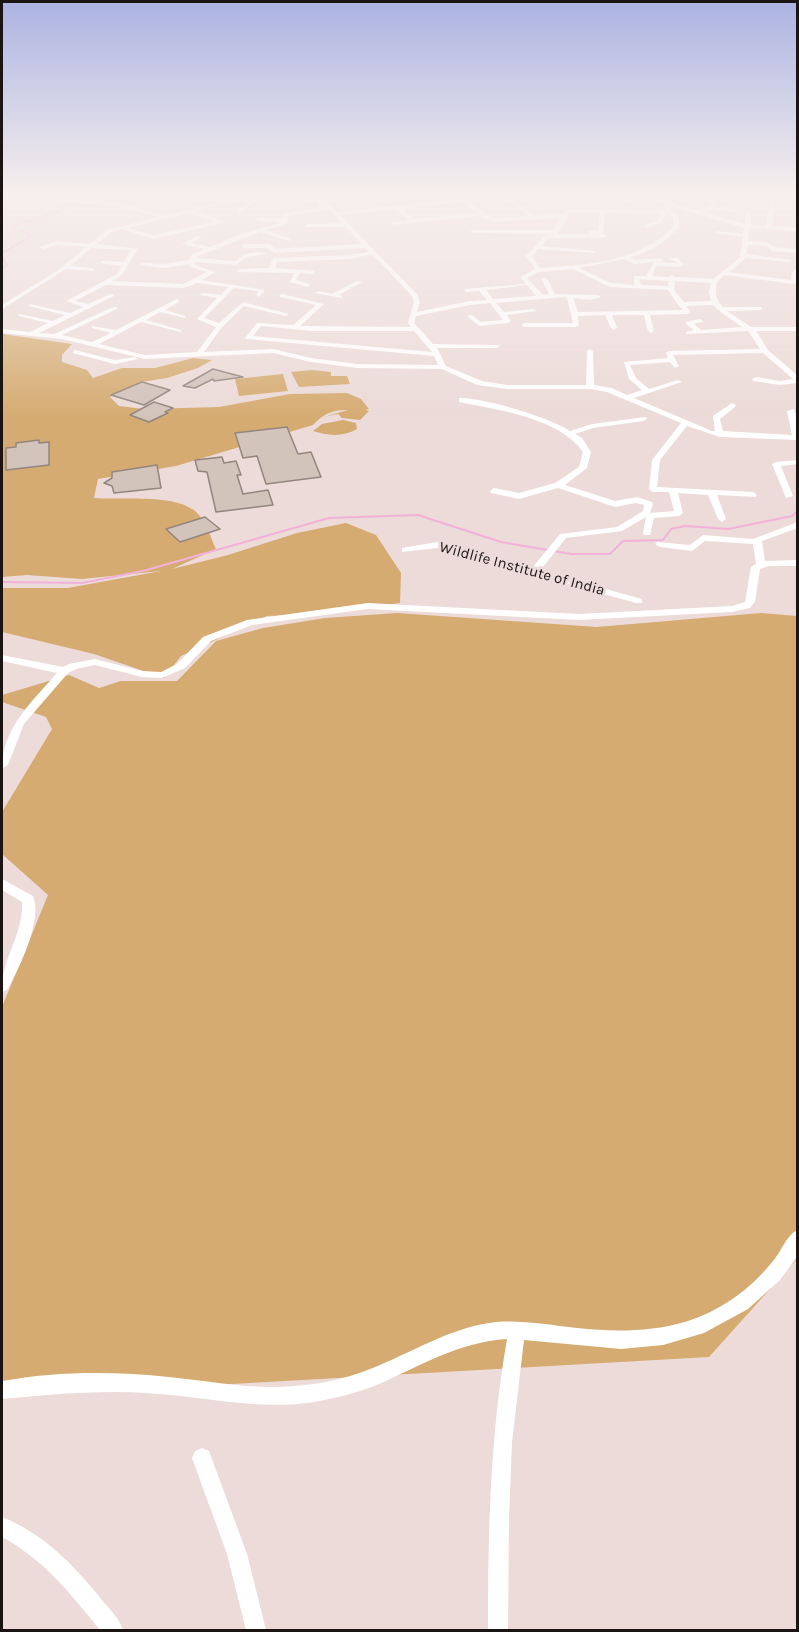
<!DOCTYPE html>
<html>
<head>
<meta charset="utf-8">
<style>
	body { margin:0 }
	#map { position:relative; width:799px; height:1632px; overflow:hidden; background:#ecdbd8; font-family:Karla,sans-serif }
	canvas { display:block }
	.frame { position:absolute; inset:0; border:3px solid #1a1413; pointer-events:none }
</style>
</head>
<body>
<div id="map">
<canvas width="799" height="1632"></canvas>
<div class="frame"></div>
</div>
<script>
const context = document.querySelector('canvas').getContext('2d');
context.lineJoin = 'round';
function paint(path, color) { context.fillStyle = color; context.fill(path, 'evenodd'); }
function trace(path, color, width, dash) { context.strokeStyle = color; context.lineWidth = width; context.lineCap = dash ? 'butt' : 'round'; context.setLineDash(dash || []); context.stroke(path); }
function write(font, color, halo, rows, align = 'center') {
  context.font = font + ' Karla,sans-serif'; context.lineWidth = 6; context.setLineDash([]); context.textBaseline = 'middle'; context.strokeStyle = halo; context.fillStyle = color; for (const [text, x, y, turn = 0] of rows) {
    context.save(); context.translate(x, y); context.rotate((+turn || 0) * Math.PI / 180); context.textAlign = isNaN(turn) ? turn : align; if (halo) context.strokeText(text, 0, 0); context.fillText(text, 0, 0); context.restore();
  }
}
paint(new Path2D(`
	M2,334L72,344L62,355V362L87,370L93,378L122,368H155L193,358L212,360L198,368L167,378L142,382L110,397L119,406L144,409L219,407L290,394L347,393L361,399L369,409L365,410L369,411L360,420L342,418L338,414L324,417L348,410C333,409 323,414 313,425L176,466L98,479L94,498C119,500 171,494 192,509C205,517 210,536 216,549L172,569L228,555L297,533L346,523L376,535L401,573L400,603L337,613L267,616L181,656L164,678L94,654L2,632V588H68L161,571L82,579L27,575L2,577Z
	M312,370L331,372V376H347L350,384L299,387L291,372Z
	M283,374L288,391L239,396L235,379Z
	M343,420L356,423L357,429C343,437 328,436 313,431L322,424Z
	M397,613L597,627L761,613L797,616V1259L709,1357L2,1397V1007L48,895L2,854V812L52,729L46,717L2,702V695L69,675L99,688L121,681H177L216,641L263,628L325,618Z`), '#d5ab71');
trace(new Path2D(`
	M2,253L30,237L29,233L14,230L13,226L63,210L65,208L57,206L55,201L68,193L129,191
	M2,258L7,265L2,269`), '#f2b1d9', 1.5);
trace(new Path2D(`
	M2,582L82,583L143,571L329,518L418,515L501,542L571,554H610L623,541L663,540L671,529L685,526L728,529L792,516L798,511`), '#f2b1d9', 2);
const building = new Path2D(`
	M213,369L243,377L214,381L213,379L195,388L183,386Z
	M142,382L170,390L144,405L111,395Z
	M154,402L173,408L165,412L168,413L149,422L130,415Z
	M287,427L298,454L311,452L321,477L266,484L257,456L243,458L235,433Z
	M39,440V443L49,442V465L6,470V448L16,447V443Z
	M222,457L224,463L236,461L241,475H237L243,494L268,490L273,505L216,512L207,472L198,471L195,460Z
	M157,465L161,488L114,493L112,486L104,483L112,478V472Z
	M205,517L220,529L180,542L166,529Z`);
paint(building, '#d2c3bb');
trace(building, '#93867f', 1.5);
paint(new Path2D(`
	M25,191H33L51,196L124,203L163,216L217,203L190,195L192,192L223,201L272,193L318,199L310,191H316L319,194L368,191L322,197L337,212L460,199L450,191H456L465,199L507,195L534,216L562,214L568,209L665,210L664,204L654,198L625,201L622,199L650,195L644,191C654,191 659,197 667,201C680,208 696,212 710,206L712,201L693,198V196L713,198L710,191H716L719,196L715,206L739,211L736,213L713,209L704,212L745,224V213L748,211L751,213V225L766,226L770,201L775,200L772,226L798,227V231L750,228L748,241L768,242L774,247L798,249V253L772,251L766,246L748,245L746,254L792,260L789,262L746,258L729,272L791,280L792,272L795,270L798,271L797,282L794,284L725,275L717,282C715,292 715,299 723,307H762V309L760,310L727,311L751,327H798V331H756L768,350L798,376V383L780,385L753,381L752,379L756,377L780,381L793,379L763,353L673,355L679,366L675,368L670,362L630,365L636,378L649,389L678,380L682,382L634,398L712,431H715L713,416L732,403L736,405L735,407L720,419L723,431L792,435L787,411L794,409L798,423V440L720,437L687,426L660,460L657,487L753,492L757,495L756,497L717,495L726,519L722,522L718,519L708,495L678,493L683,513L679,516L654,518L650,535H644L643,533L646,517L622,531L566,538L540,571L642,599V603H636L437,548L402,552V548L437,542L532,568L560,534L617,527L643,511L644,505L636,503L615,507L558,488L519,499L491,493L490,491L494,488L519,493L555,483L579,467L583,452C560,418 498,410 459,402V398C482,397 551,418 570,431L592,424L646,417L647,419L643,421L593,428L575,434L582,438L591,452L587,468L565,485L615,501L637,497L652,502L653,504L650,513L674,511L669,492H653L649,489L652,460L681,423L607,392L590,389H507L477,385L442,369L357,368L311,362L273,353L145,359L62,339L2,333V329L30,332L48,323L19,316V314L53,321L65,315L29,306V304L70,313L83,307L66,301L117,274L122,266L100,263L103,261L124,262L131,250L92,248L70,266L93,268L95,271L66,269L2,309V305L57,271L86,247L57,245L42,250L40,247L56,241L90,244L107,230L158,217L123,207L50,200ZM272,197L319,202L318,208L282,214L283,218H256L258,221L282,222L241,234L210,247L191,243L202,237L197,236L182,244L204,249L191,255L189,260L164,264L142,263L139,265L164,268L189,264L190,267L207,272L183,284L112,281L121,276L138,249L97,244L111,232L122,229L153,239L224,223V221L194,211L238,201L254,199L237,210L239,213L261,198ZM504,198L528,216L492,218L469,201ZM463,202L476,213L413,219L402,209ZM324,205L342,223L307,224L305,227H345L362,244L275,249L270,244H244L241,246L244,248H268L273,253L365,248L369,252L350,255L275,258L272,260L269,268L239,269L237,272L294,273L290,282L308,287L310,284L296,280L300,273L313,274L315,271L275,268L277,262L350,259L372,254L412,296L414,302L408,323L411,327L300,326L324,304L282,294L280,295V297L316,305L293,325L257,323L245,338L246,339L434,356L438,365L357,364L311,358L273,349L204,352L222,327L244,306L286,316L289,314L243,302L219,323L204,318L234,288L258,291L256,295L259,297L265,290L202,280L215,272L195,265V262L236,265L247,257L268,254C256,250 244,253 235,261L196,258V257L260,232L290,241V239L266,230L289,223L287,216L323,210ZM669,206L744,228L743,234L717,231L714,233L743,237L740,257L713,279L675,277L672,275L669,277L652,276L656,266L681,267L684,265L677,257L667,259L675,261L677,263L655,262L663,261L661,258L635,260L630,257C650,252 665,243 679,227V217L671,211ZM396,209L408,220L390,223V225L480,216L491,222L560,218L554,230H470L472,233L553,234L544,236L526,256L535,269L520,277L526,284L464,289L466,292L479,291L487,300L470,301L417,312L420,302L417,294L340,215ZM188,213L215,222L153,235L128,228ZM570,213H600L598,230L588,231L590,234L603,233L605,213L661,214L657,221L644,225L646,228L661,223L667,214L673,218L674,226C642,262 585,265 540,268L532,256L538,249L593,253L596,251L541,246L548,238H603L606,236L603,234H558ZM624,259L634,264L654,262L646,276H634V285L611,283L579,268ZM573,269L610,287L668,290L678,305L683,310L578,312L573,298L590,300L601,297L598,295L555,294L547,279L544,277L541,279L549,294L543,295L527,278L539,272ZM639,279L669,281L668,286L641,285ZM675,281L711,283L709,292L711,301L684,302L674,290ZM197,283L228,287L221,295L203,293L200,295L217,298L197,319L216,327L197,352L145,355L99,344L141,322L181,332V330L146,320L160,312L185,318V316L165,310L179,302V300L177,299L116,330L92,326V328L111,333L92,342L62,335L117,309V307H113L54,334L39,333L114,296V294H110L88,304L75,301L106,285L184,288ZM527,285L536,296L493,299L486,290ZM564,297L567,298L573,323H524L521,325L524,327H576L579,325L578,316L605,315L611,328L614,330L617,328L612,315H644L648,331L651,333L654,331L650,315L688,314L691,312L686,306L713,305L722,313L742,327L701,330L694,324L702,322L703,321L700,319L686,322V324L694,330L686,332V334L748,331L760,349L669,351L666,353L668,358L624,362L629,379L642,390L627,395L612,388L594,385L593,351L590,349L587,351L586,385H507L482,381L446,366L437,348H497L500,346L499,345L433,344L414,323L416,316L470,305L490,303L503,320L481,322L472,315L467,316L479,326L508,323L511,321L507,315L536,311L533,309L504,312L496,303ZM261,326L312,331H414L432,352L253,336Z
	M500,191H558L580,193L577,195Z
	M601,191H609L606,193Z
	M797,262L798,266L795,265V263Z
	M357,281L362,282L339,295L342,296V298L315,293L318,291L332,294Z
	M75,350L115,360L135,357L138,359L115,364L73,353V351Z
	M798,460V464L781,466L793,496L786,498L772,464L776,462Z
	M798,522V528L762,541L765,561L798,560V566H769L760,569L755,602L750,608L732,612L579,620L368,609L252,625L211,641L185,668L162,678L142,677L95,665L76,669L68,673L24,724L8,765L2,769C2,728 32,702 57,673L2,661V655L63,667L69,664L95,659L142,671L161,672L177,664L203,637L247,620L368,603L579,614L732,606L745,602L751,567L756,564L753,544L705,541L692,551L660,547L655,544L657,542L690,545L703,535L753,539Z
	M2,879L33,896C43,920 19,969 7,990L2,992C0,961 24,934 22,902L2,890Z
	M798,1230V1256L780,1280L748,1309L704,1333L663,1345L621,1349L524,1340L512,1442L509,1517L508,1630H488C488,1533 490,1436 507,1339C459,1342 422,1365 379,1384C358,1393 336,1398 314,1402C258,1411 202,1396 146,1393C97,1390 50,1395 2,1399V1381C56,1371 114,1371 169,1377C210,1381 253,1390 295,1386C320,1384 346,1379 370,1369C412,1353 450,1327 496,1322C523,1320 550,1325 577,1328C613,1332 650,1332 685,1322C720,1311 750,1290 773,1261C781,1252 787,1234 798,1230Z
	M202,1448L209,1451L247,1554L266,1630H246L227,1554L192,1458L195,1451Z
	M2,1517C44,1534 74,1565 102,1600C110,1610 120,1619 123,1630H100C71,1594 43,1559 2,1537Z`), '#fff');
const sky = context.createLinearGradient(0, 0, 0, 419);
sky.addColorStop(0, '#acb3e2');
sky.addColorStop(0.46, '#f6efed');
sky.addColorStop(1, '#f6efed00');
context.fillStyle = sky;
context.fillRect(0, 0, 799, 419);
write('15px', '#1a1413', '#ecdbd8', [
	["Wildlife Institute of India",522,569,15]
]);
</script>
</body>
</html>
